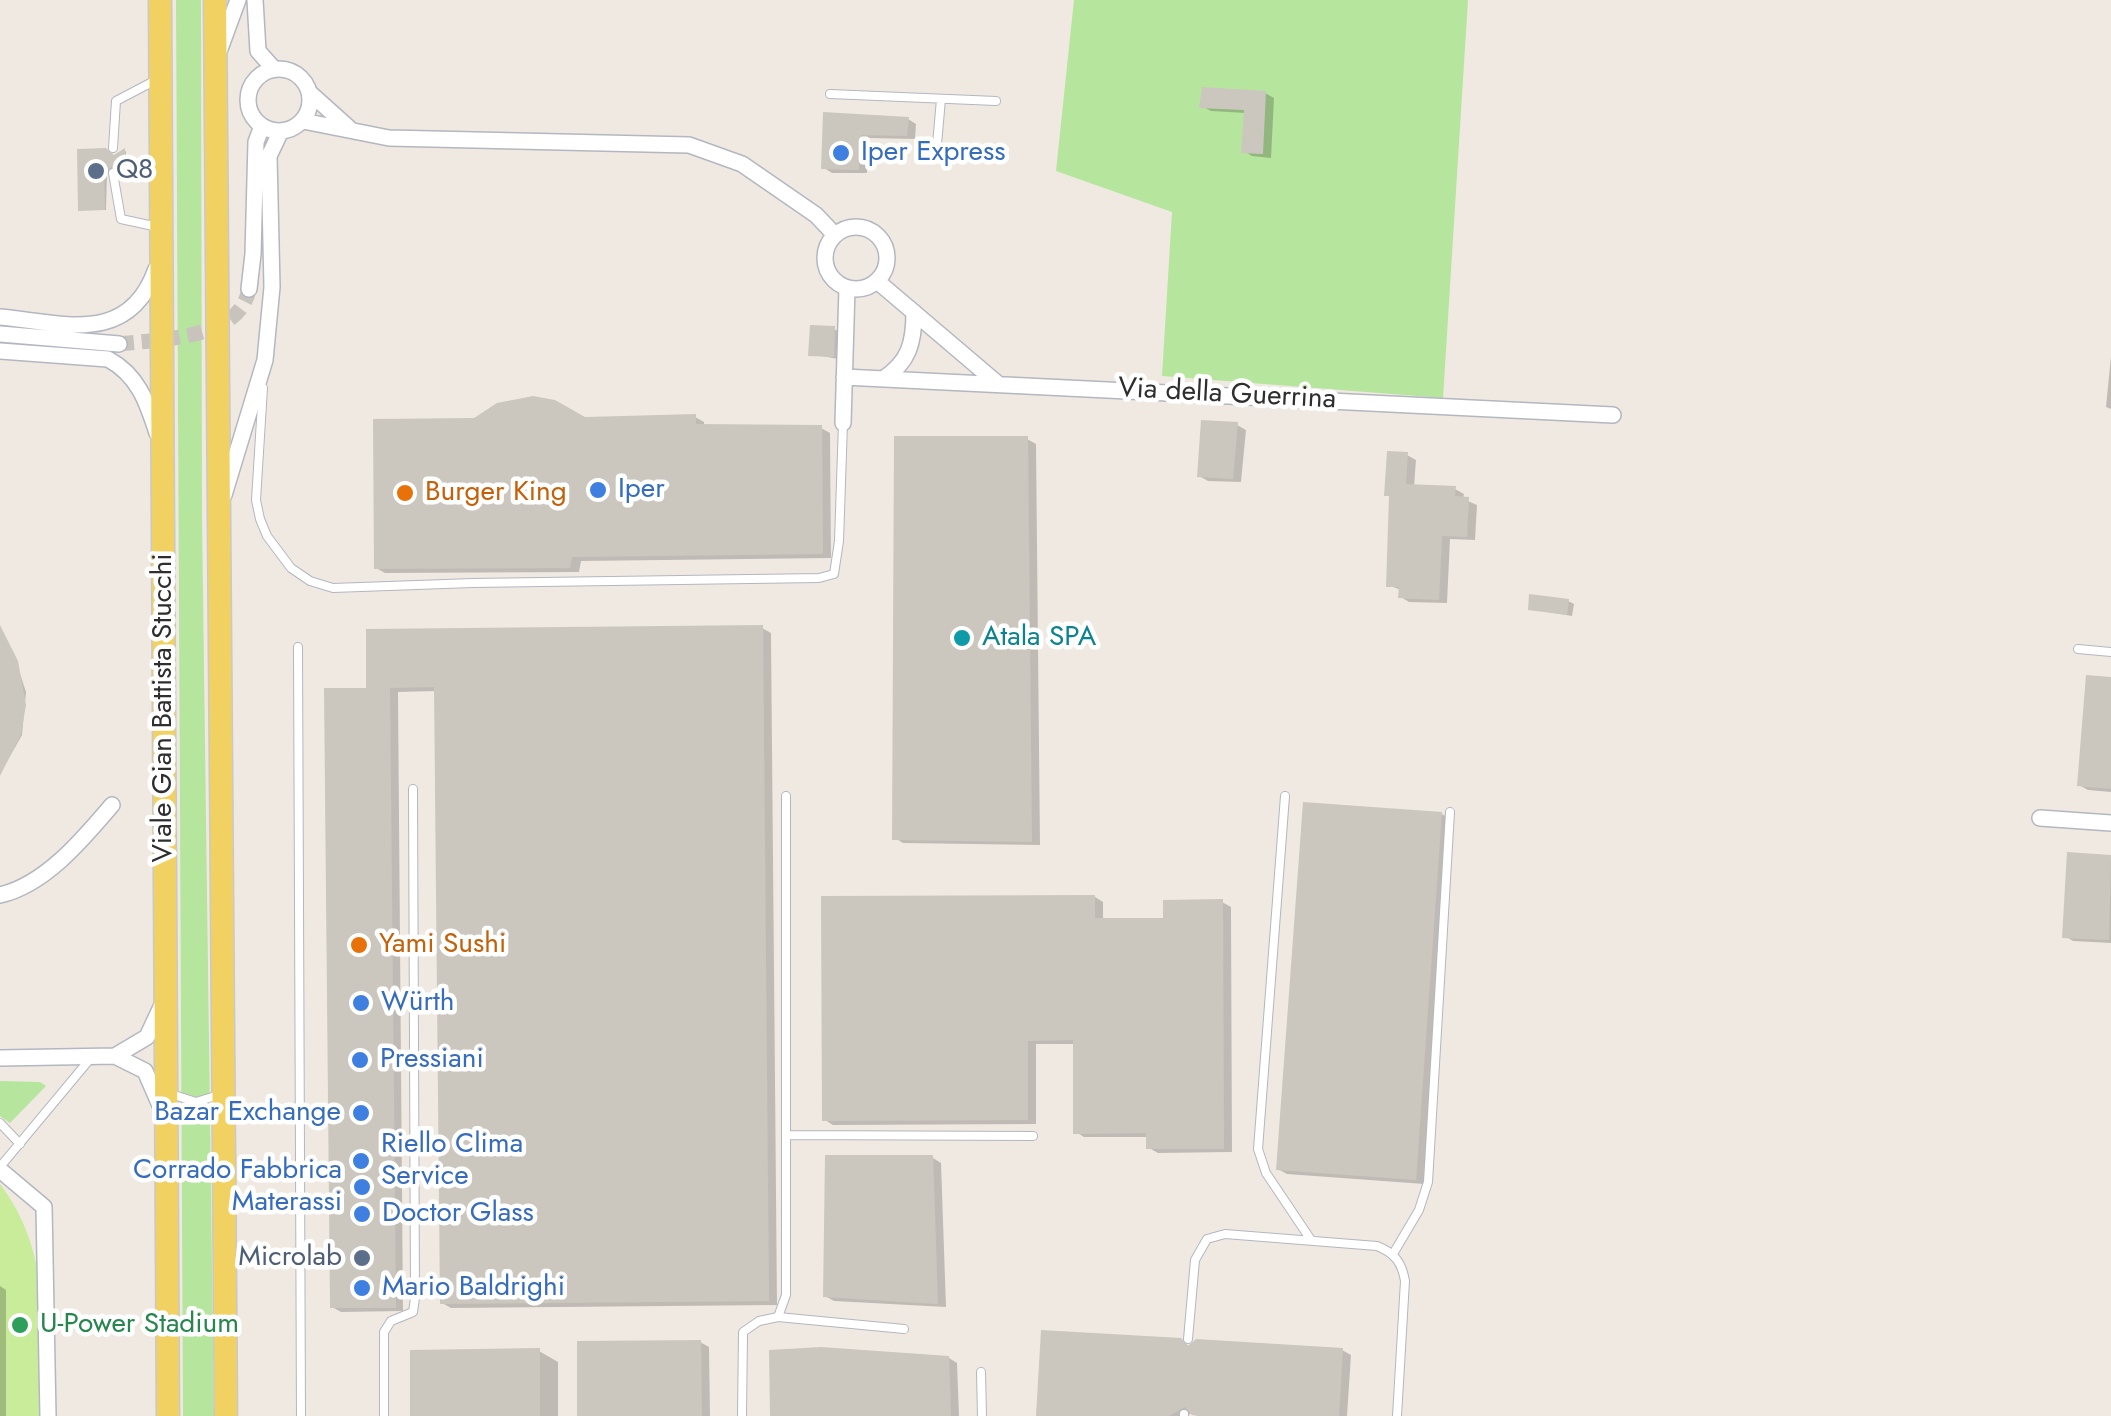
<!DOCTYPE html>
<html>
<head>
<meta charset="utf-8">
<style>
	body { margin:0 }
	canvas { display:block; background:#efe9e1 }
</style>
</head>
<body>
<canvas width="2111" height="1416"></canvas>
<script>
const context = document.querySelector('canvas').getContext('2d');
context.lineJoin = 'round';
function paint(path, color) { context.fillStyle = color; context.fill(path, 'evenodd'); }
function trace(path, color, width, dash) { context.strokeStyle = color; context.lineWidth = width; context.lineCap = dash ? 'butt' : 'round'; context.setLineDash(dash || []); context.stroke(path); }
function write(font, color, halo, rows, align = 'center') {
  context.font = font + ' Jost,sans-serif'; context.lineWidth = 9; context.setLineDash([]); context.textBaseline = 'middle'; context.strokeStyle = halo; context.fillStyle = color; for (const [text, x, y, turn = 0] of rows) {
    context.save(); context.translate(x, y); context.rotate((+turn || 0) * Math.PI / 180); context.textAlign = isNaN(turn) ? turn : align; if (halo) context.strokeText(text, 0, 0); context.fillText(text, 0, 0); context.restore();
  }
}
paint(new Path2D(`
	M176,0H201L202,519L214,1416H183Z
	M1074,0H1468L1443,398L1162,376L1172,212L1056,171Z
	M0,1081L40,1082L46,1086L10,1123L0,1116Z`), '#b6e59e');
paint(new Path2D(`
	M0,1184C54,1256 41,1330 39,1416H0Z`), '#c9ec9a');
paint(new Path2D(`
	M1265,93L1274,98L1271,158L1252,156L1244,151L1246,113L1211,111L1202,106Z
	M826,115L908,119L916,124L915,139L869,138L867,173H832L824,168Z
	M105,151L114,158L126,151V170L116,165L107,174L106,210H83Z
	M834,329L839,332L838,359L811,354Z
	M2111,356V409L2106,407Z
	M695,417L704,422V427L821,428L830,433L831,558L581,561L579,572L385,573L376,568L584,420Z
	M1237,425L1246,430L1241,482L1208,481L1199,476Z
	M1027,439L1036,444L1040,845L903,843L895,838Z
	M1407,455L1416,460L1414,487L1455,489L1464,494L1463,499L1477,505L1475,540L1450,539L1447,603L1409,602L1401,597V590L1388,585L1391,497L1386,495Z
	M1568,601L1574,604L1572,616L1530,609Z
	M762,628L771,633L777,1305L451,1308L442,1303L437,691L398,692L403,1311L341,1312L332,1307L369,691Z
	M0,637L13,652L26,692L22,735L0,774Z
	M2111,680V792L2088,790L2079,785Z
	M1442,814L1450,819L1424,1184L1287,1174L1278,1169Z
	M2069,855L2111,858V943L2073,941L2065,936Z
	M1095,897L1103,902V921L1165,920L1222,902L1231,907L1232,1152L1158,1153L1149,1148V1137H1084L1076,1132L1075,1044H1036V1124L833,1125L825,1120Z
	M933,1158L941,1163L946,1307L834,1301L825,1296Z
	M0,1286L6,1290V1416H0Z
	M1180,1341L1191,1347L1342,1350L1351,1355L1347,1416H1199L1192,1412L1188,1416H1038Z
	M700,1342L709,1347L710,1416H580Z
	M539,1351L558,1362V1416H413Z
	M949,1358L957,1363L959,1416H773Z`), '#0003');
paint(new Path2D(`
	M1202,87L1266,91L1263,154L1241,153L1244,110L1199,108Z
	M823,112L909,117L907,136L861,135L859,170L821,169Z
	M106,148L114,155L125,148V172L113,166L104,173L105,210L78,211L77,149Z
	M810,325L835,326L834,357L808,356Z
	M533,396L555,400L585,417L696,414V424L822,425L823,554L572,557L570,568L374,569L373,419L474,418L497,403Z
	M1201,420L1238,422L1233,479L1197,477Z
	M894,436H1028L1032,842L892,840Z
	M1387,451L1408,452L1406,484L1456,486L1455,496L1469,497L1467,537L1442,536L1439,600L1398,598L1399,587H1386L1389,496H1384Z
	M1529,594L1569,599L1567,615L1528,610Z
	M0,625L18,661L26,705L21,734L0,776Z
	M763,625L769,1301L440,1304L434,687L390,688L396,1308H330L324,688H366V629Z
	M2086,675L2111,677V789L2077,786Z
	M1303,802L1442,812L1416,1180L1276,1170Z
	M2067,852L2111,855L2109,940L2062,938Z
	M1095,895V918H1163V900L1223,899L1224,1149H1146V1133L1073,1134V1040L1028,1041V1120L822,1121L821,896Z
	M825,1155H933L938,1304L823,1297Z
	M1041,1330L1181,1338L1188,1346L1196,1339L1343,1348L1339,1416H1198L1192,1415L1185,1407L1169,1416H1036Z
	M701,1340L702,1416H577V1341Z
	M821,1347L949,1356L951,1416H770L769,1350Z
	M540,1348V1416H410V1350Z`), '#cbc7bf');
trace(new Path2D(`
	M119,344C160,339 240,340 249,289`), '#c8c4bd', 15, [15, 8]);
const lane = new Path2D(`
	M830,94L996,101
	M113,148L116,101L156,80
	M936,156L941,99
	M113,173L121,219L158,227
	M263,388L256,500L260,519L267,536L291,568L310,581L333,588L473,583L819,578L834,574L839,541L843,423
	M298,647L301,1416
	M2078,649L2111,652
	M1285,796L1258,1149L1266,1173L1311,1240
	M171,1094L196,1102L219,1095
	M0,1123L20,1144
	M787,1135L1033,1136
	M0,1167L90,1059
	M1393,1254L1419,1210L1428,1182L1450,812
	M778,1317L904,1329
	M1188,1339L1195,1260L1207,1239L1225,1234L1377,1246C1395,1253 1402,1263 1405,1281L1397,1416
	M981,1372L982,1416
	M384,1416V1332L391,1321L413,1312L415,1298L413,789
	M742,1416L743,1332L759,1321L778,1317L786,1295V796
	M1184,1416V1414`);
const street = new Path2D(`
	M255,0L258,51L274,69
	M220,49L238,0
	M248 100a31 31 0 1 1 62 0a31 31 0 1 1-62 0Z
	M310,93L349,128
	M303,121L389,138L689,145L742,164L816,215L835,235
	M825 258a31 31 0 1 1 62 0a31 31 0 1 1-62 0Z
	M877,281L997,383
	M249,289L253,254L256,142L262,126
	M0,317C63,323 129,346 156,269
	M0,334L119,344
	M0,351L108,359C138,375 147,402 157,433
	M844,377L1613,415
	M883,379C909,362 914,343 914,312
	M843,423L847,288
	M224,495L265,360L272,287L269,156L281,131
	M2040,818L2111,823
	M0,895C45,885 83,839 112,805
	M115,1056L145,1071L162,1110
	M0,1058L115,1056L147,1037L161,1007
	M0,1170L44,1207L48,1416`);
const primary = new Path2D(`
	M160,0L168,1416
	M215,0L226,1416`);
trace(lane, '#b4b7c1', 10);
trace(street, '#b4b7c1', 18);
trace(primary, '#c9c9c9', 25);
trace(lane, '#fff', 8);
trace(street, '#fff', 15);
trace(primary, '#f2d163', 22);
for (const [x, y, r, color] of [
	[841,153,10,"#3f7fe0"],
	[96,171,10,"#5c6f8a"],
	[598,490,10,"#3f7fe0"],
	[405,493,10,"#e8710a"],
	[962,638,10,"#0f9aa8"],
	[359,945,10,"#e8710a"],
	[361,1003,10,"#3f7fe0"],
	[360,1060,10,"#3f7fe0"],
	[361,1113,10,"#3f7fe0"],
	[361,1161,10,"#3f7fe0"],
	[362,1187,10,"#3f7fe0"],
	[362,1214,10,"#3f7fe0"],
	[362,1258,10,"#5c6f8a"],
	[362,1288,10,"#3f7fe0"],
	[20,1325,10,"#2e9e5b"]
]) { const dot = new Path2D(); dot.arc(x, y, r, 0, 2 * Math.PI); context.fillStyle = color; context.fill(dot); trace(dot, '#fff', 4); }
write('28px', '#366cbe', '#fff', [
	["Iper Express",861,153],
	["Iper",618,490],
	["Würth",381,1003],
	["Pressiani",380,1060],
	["Bazar Exchange",341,1113,"right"],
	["Riello Clima",381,1145],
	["Service",381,1177],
	["Corrado Fabbrica",342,1171,"right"],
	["Materassi",342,1203,"right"],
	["Doctor Glass",382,1214],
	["Mario Baldrighi",382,1288]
], 'left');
write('28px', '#4e5e75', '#fff', [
	["Q8",116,171],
	["Microlab",342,1258,"right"]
], 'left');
write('28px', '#2e2e2e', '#fff', [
	["Via della Guerrina",1227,395,3],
	["Viale Gian Battista Stucchi",164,708,-90]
]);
write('28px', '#c56008', '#fff', [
	["Burger King",425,493],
	["Yami Sushi",379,945]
], 'left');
write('28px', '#0d838f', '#fff', [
	["Atala SPA",982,638]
], 'left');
write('28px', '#27864d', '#fff', [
	["U-Power Stadium",40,1325]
], 'left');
</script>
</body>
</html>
